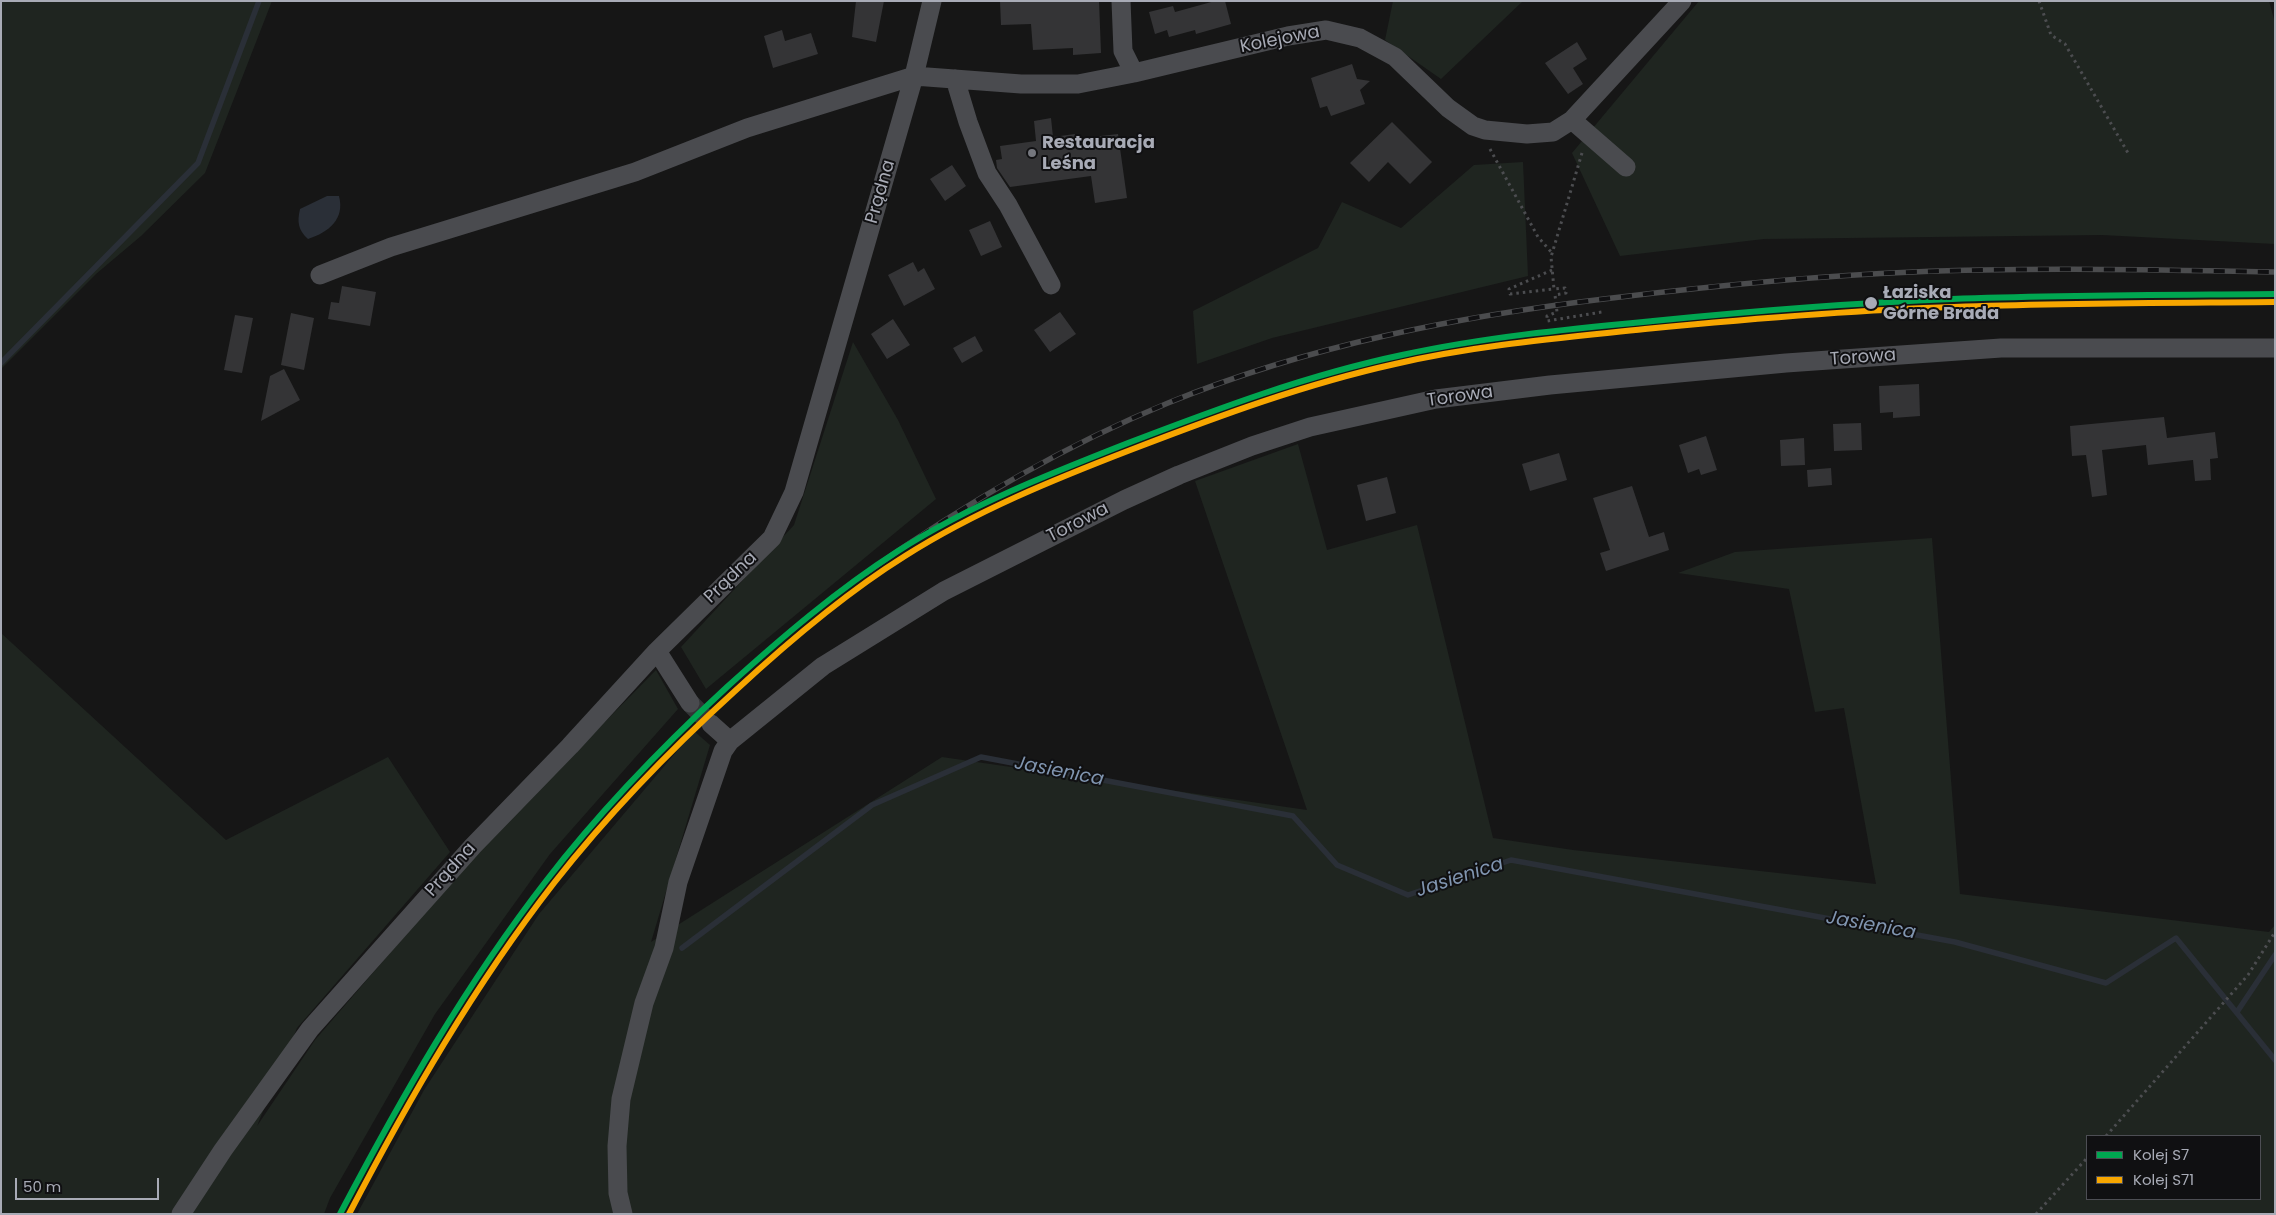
<!DOCTYPE html>
<html>
<head>
<meta charset="utf-8">
<style>
	body { margin:0 }
	#map { position:relative; width:2276px; height:1215px; overflow:hidden; background:#161616; font-family:Poppins,sans-serif }
	canvas { display:block }
	.frame { position:absolute; inset:0; border:2px solid #a8abb6; pointer-events:none }
	.legend { position:absolute; left:2086px; top:1135px; width:175px; height:65px; box-sizing:border-box; background:#101012; border:1px solid #4d4e54; margin:0; padding:6px 9px; list-style:none; font-size:15px; color:#a8abb6 }
	.legend li { display:flex; align-items:center; gap:10px; height:25px }
	.legend b { width:25px; border:1px solid #4d4e54 }
	.scale { position:absolute; left:15px; top:1178px; width:144px; height:22px; box-sizing:border-box; border:2px solid #a8abb6; border-top:0; padding-left:6px; font-size:15px; line-height:18px; white-space:nowrap; color:#a8abb6; -webkit-text-stroke:4px #101012; paint-order:stroke }
</style>
</head>
<body>
<div id="map">
<canvas width="2276" height="1215"></canvas>
<div class="frame"></div>
<ul class="legend">
<li><b style="height:6px;background:#00a651"></b>Kolej S7</li>
<li><b style="height:6px;background:#f7a600"></b>Kolej S71</li>
</ul>
<div class="scale">50 m</div>
</div>
<script>
const context = document.querySelector('canvas').getContext('2d');
context.lineJoin = 'round';
function paint(path, color) { context.fillStyle = color; context.fill(path, 'evenodd'); }
function trace(path, color, width, dash) { context.strokeStyle = color; context.lineWidth = width; context.lineCap = dash ? 'butt' : 'round'; context.setLineDash(dash || []); context.stroke(path); }
function write(font, color, halo, rows, align = 'center') {
  context.font = font + ' Poppins,sans-serif'; context.lineWidth = 4; context.setLineDash([]); context.textBaseline = 'middle'; context.strokeStyle = halo; context.fillStyle = color; for (const [text, x, y, turn = 0] of rows) {
    context.save(); context.translate(x, y); context.rotate((+turn || 0) * Math.PI / 180); context.textAlign = isNaN(turn) ? turn : align; if (halo) context.strokeText(text, 0, 0); context.fillText(text, 0, 0); context.restore();
  }
}
paint(new Path2D(`
	M1,1H272L205,173L141,236L96,274L1,369Z
	M1393,1H1523L1441,79L1385,40Z
	M1699,1H2269L2275,23V244L2102,235L1764,239L1620,256L1572,153Z
	M1523,162L1528,276L1272,338L1197,364L1193,311L1318,248L1342,202L1401,228L1474,165Z
	M853,342L898,420L936,499L706,689L681,647L794,525Z
	M1298,444L1327,550L1417,525L1493,838L1573,850L1876,884L1844,708L1815,712L1789,589L1678,573L1735,552L1932,538L1960,894L2269,932L2275,925V1214H357L424,1090L539,914L694,731L710,745L651,942L942,757L1307,810L1195,481ZM2087,1136H2260V1199H2087Z
	M1,633L226,840L388,757L450,852L297,1028L257,1126L315,1040L478,851L656,670L678,709L550,854L435,1014L330,1198L324,1214H1Z`), '#1f2520');
paint(new Path2D(`
	M327,196H339C345,219 329,232 308,239C298,230 297,222 300,209Z`), '#2a2f37');
trace(new Path2D(`
	M1,363L198,163L259,1
	M682,948L872,805L981,757L1293,816L1337,865L1408,895L1511,860L1955,942L2106,983L2176,938L2275,1060
	M2237,1012L2275,955`), '#2a2f37', 5.5);
paint(new Path2D(`
	M856,1H884L876,42L852,37Z
	M1000,1H1099L1101,53L1073,55V48L1033,50L1031,24L1001,25Z
	M1215,1H1225L1231,24L1196,34L1195,30L1169,37L1167,30L1155,34L1149,12L1173,6L1175,12Z
	M782,30L785,41L811,33L818,54L773,68L764,36Z
	M1577,42L1587,59L1573,68L1583,84L1568,94L1545,63Z
	M1352,64L1357,79L1370,81L1360,90L1365,104L1331,116L1327,106L1320,108L1311,78Z
	M1051,118L1053,137L1075,134V139L1118,134L1127,198L1095,203L1091,176L1010,187L997,168L996,160L1002,159L1000,146L1036,141L1034,121Z
	M1392,122L1432,162L1410,184L1388,162L1369,182L1350,163Z
	M952,165L966,186L945,201L930,179Z
	M990,221L1002,247L981,256L969,230Z
	M913,262L918,272L924,268L935,289L904,306L888,275Z
	M342,286L376,292L370,326L328,319L331,302L339,303Z
	M1060,312L1076,334L1050,352L1034,330Z
	M291,313L314,318L304,370L281,365Z
	M235,315L253,318L242,373L224,370Z
	M893,319L910,345L887,359L871,334Z
	M975,336L983,351L962,363L953,348Z
	M284,369L300,400L261,421L270,376Z
	M1919,384L1920,416L1893,418V412L1880,413L1879,386Z
	M2164,417L2167,438L2215,432L2218,458L2210,459L2211,480L2195,481L2193,460L2148,465L2146,445L2102,450L2107,495L2092,497L2086,455L2072,456L2070,426Z
	M1861,423L1862,450L1834,451L1833,424Z
	M1706,436L1717,470L1701,475L1699,469L1688,473L1679,445Z
	M1804,438L1805,465L1781,466L1780,440Z
	M1559,453L1567,480L1530,491L1522,464Z
	M1831,468L1832,485L1808,487L1807,470Z
	M1387,477L1396,513L1366,521L1357,485Z
	M1632,486L1649,537L1664,532L1669,550L1606,571L1600,553L1610,550L1593,498Z`), '#343436');
trace(new Path2D(`
	M690,703L711,724`), '#333436', 19, [19, 9]);
trace(new Path2D(`
	M2039,1L2051,35L2065,44L2128,153
	M1490,149L1538,237L1552,253
	M1582,153L1551,257L1554,289L1565,288L1566,293L1555,295L1557,312L1547,316V321L1602,312
	M1552,270L1509,289L1510,294L1554,289
	M2106,1136L2248,975L2275,932
	M2036,1214L2087,1158`), '#4c4d50', 3, [2.5, 4]);
trace(new Path2D(`
	M1121,1L1123,51L1134,73
	M955,79L968,122L987,173L1008,205L1051,285
	M1572,120L1626,167
	M320,275L391,247L635,172L747,128L914,76L1021,84H1078L1134,73L1288,36L1326,30L1360,38L1395,57L1448,108L1473,126L1485,130L1527,134L1553,132L1572,120L1682,1
	M657,651L690,703
	M711,724L730,741
	M181,1214L223,1150L310,1029L473,846L570,746L657,651L772,538L794,492L914,76L932,1
	M623,1214L618,1193L617,1146L621,1099L644,1003L664,948L678,882L723,751L730,741L823,666L944,591L1124,500L1179,475L1252,446L1310,427L1436,399L1550,385L1786,363L2001,348H2275`), '#4a4b4f', 19);
const rail = new Path2D(`
	M866,573C961,506 1061,447 1168,403C1310,345 1460,316 1612,298C1712,286 1812,276 1913,272C2034,267 2154,270 2275,272`);
trace(rail, '#4b4c4e', 5.5);
trace(rail, '#101012', 4, [11]);
trace(new Path2D(`
	M340,1214C401,1098 466,984 546,881C600,811 662,747 727,687C781,638 837,590 898,551C970,505 1049,474 1128,443C1217,409 1307,375 1402,355C1484,337 1569,329 1653,321C1752,311 1852,303 1952,299C2059,295 2167,295 2275,294`), '#00a651', 6);
trace(new Path2D(`
	M349,1214C409,1099 474,986 554,883C608,814 670,750 735,691C788,642 844,594 905,556C976,511 1055,479 1133,449C1219,416 1305,384 1395,364C1477,345 1561,338 1645,329C1748,319 1850,310 1954,307C2061,303 2168,303 2275,302`), '#f7a600', 6);
for (const [x, y, r, color] of [
	[1032,153,5,"#75777e"],
	[1871,303,7,"#a8abb6"]
]) { const dot = new Path2D(); dot.arc(x, y, r, 0, 2 * Math.PI); context.fillStyle = color; context.fill(dot); trace(dot, '#101012', 2); }
write('18px', '#a8abb6', '#101012', [
	["Kolejowa",1280,40,-11],
	["Prądna",881,192,-74],
	["Torowa",1863,358,-4],
	["Torowa",1460,397,-8],
	["Torowa",1078,523,-27],
	["Prądna",731,578,-44],
	["Prądna",451,870,-48]
]);
write('bold 18px', '#a8abb6', '#101012', [
	["Restauracja",1042,143],
	["Leśna",1042,164]
], 'left');
write('bold 18px', '#a8abb6', '#101012', [
	["Łaziska",1883,293],
	["Górne Brada",1883,314]
], 'left');
write('italic 19px', '#8095b0', '#101012', [
	["Jasienica",1059,772,11],
	["Jasienica",1460,878,-18],
	["Jasienica",1871,926,10]
]);
</script>
</body>
</html>
